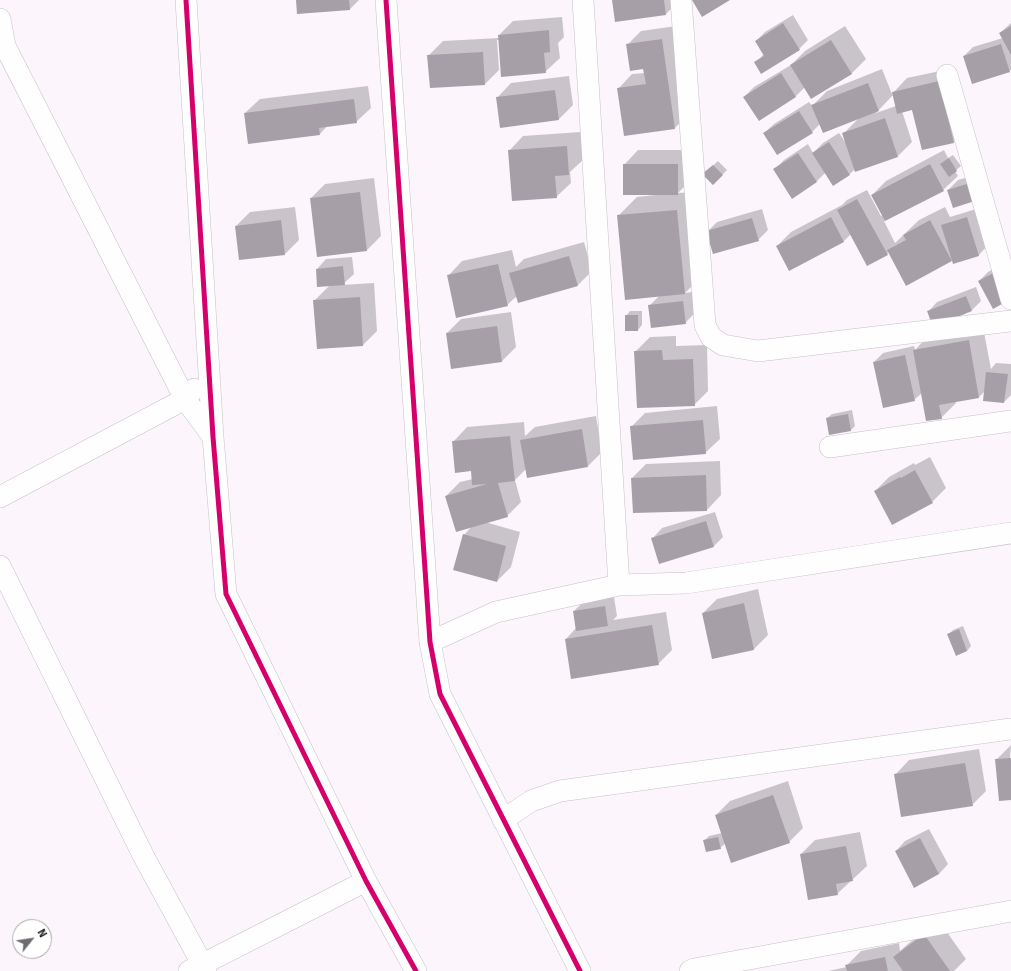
<!DOCTYPE html>
<html>
<head>
<meta charset="utf-8">
<style>
	body { margin:0 }
	#map { position:relative; width:1011px; height:971px; overflow:hidden; background:#fcf6fc; font-family:Signika,sans-serif }
	canvas { display:block }
	.north { position:absolute; left:12px; top:919px; width:40px; height:40px; box-sizing:border-box; background:#fff; border:1px solid #a7a5a7; border-radius:50%; rotate:60deg; font-size:11px; font-weight:700; line-height:16px; text-align:center; color:#221e23 }
	.north::after { content:''; display:block; margin:auto; width:14px; height:18px; background:#6e6a6f; clip-path:polygon(50% 0,100% 100%,50% 72%,0 100%) }
</style>
</head>
<body>
<div id="map">
<canvas width="1011" height="971"></canvas>
<div class="north">N</div>
</div>
<script>
const context = document.querySelector('canvas').getContext('2d');
context.lineJoin = 'round';
function paint(path, color) { context.fillStyle = color; context.fill(path, 'evenodd'); }
function trace(path, color, width, dash) { context.strokeStyle = color; context.lineWidth = width; context.lineCap = dash ? 'butt' : 'round'; context.setLineDash(dash || []); context.stroke(path); }
paint(new Path2D(`
	M297,0H359L350,9Z
	M613,0H674L675,5L666,14Z
	M793,15L808,40L799,49L756,62L764,54L756,41L765,32Z
	M562,17L564,37L558,43L560,58L545,72L499,40H497L499,70L485,84L429,55L443,41L499,38V35L513,21Z
	M1011,23V70L1009,71L964,56L973,47L1003,38L1000,33Z
	M676,26L689,113L675,128L618,89L632,74L645,73L644,67L627,45L641,31Z
	M845,26L866,59L852,73L805,87L795,97H744L754,87L791,65L805,51Z
	M954,68L968,127L954,142L922,149L912,109L902,111L912,142L898,156L856,171L855,169L850,174L826,172L817,181L793,197L775,169L784,160L808,144L813,153L823,143L839,133L846,143L843,134L859,118L820,124L812,132L764,133L774,124L809,102L812,106L827,91L882,69L892,94L907,78ZM893,95L896,106L876,113Z
	M569,76L573,105L559,119L497,98L511,83Z
	M368,86L371,108L356,122L328,125L320,134L245,113L260,99Z
	M581,132L583,160L570,172L571,183L556,197L509,151L523,136Z
	M638,150H691L692,179L678,193L695,192L703,275L685,293L692,292L695,313L685,323L649,306L659,296L618,216L637,197L655,195V194L624,165Z
	M944,150L948,158L953,155L961,166L955,171L958,176L943,190L884,221L895,243L919,220L945,207L950,217L976,209L987,246L978,256L952,260L889,252L887,254L851,234L844,241L789,270L777,246L791,232L842,205L847,200L867,190L881,216L883,215L872,195L886,181Z
	M718,161L727,170L713,184L708,170Z
	M982,173L987,190H948L958,180Z
	M374,178L381,236L367,250L311,198L325,184Z
	M295,207L299,240L285,254L236,226L250,212Z
	M762,209L768,230L758,240L707,232L717,222Z
	M584,242L592,271L578,285L517,296L507,305L448,276L462,261L512,250L516,267L524,259Z
	M352,257L354,274L342,285L374,283L377,331L363,345L318,348L314,301L330,285L317,269L326,259Z
	M1010,260L1011,298L979,281L988,272Z
	M976,287L981,301L972,310L933,325L928,312L937,302Z
	M630,311H642V325L638,330L626,316Z
	M511,312L516,347L502,361L447,333L461,319Z
	M983,327L991,369L996,363L1011,364V395L1004,402L985,391L979,397L955,401L956,403L941,418L922,393L914,400L874,362L883,353L914,346L915,350L928,336Z
	M676,336V346L707,345L708,391L694,405L635,352L650,337Z
	M717,406L720,439L705,453L631,427L645,413Z
	M852,410L855,426L850,431L827,418L832,414Z
	M596,416L602,452L588,466L527,477L526,469L515,480L521,502L507,516L485,522L520,532L511,567L497,581L464,535L472,526L446,496L460,482L473,479L472,470L453,442L467,427L524,422L525,436L535,427Z
	M930,457L946,488L932,502L875,491L889,477L914,463L915,465Z
	M720,461L721,495L707,510L632,478L646,464Z
	M715,512L723,537L713,547L653,538L662,528Z
	M758,589L768,635L754,649L713,658L703,613L717,599Z
	M614,597L617,616L613,620L666,612L672,650L658,664L566,639L576,628L574,611L583,602Z
	M963,626L971,646L967,651L949,634L953,630Z
	M1011,745L1010,757L1011,799L996,760Z
	M979,749L986,791L972,805L895,775L909,760Z
	M788,781L803,828L789,842L726,843L720,848L705,840L709,836L722,833L716,815L730,801Z
	M929,829L948,864L939,874L896,851L905,841Z
	M860,832L867,866L837,894L801,854L815,840Z
	M939,921L966,959L954,971H828L847,967V965L861,951L899,943L900,951L909,943Z`), '#0003');
paint(new Path2D(`
	M296,0H349L350,10L297,14Z
	M612,0H664L666,15L615,22Z
	M692,0H730L702,17Z
	M783,23L800,50L761,74L754,62L764,56L755,41Z
	M1011,26V55L999,33Z
	M549,30L550,52L544,53L546,73L501,77L498,35Z
	M662,39L675,129L624,136L617,88L646,84L643,69L630,71L626,44Z
	M831,40L852,74L811,99L790,65Z
	M1001,44L1010,72L972,84L963,56Z
	M483,52L485,85L430,88L427,55Z
	M781,73L796,97L759,121L743,97Z
	M939,81L954,143L922,150L912,110L897,114L892,92Z
	M868,83L879,111L823,133L811,105Z
	M555,90L559,120L500,128L496,97Z
	M354,99L357,123L319,128L320,135L248,144L244,113Z
	M799,111L813,133L777,155L763,133Z
	M885,118L898,157L855,172L842,133Z
	M829,142L850,175L833,186L812,153Z
	M567,146L569,175L555,176L557,198L512,201L508,150Z
	M798,153L817,182L792,199L773,169Z
	M949,158L957,171L949,177L940,164Z
	M623,164H678V195H623Z
	M930,164L944,191L885,221L871,195Z
	M713,165L723,175L713,185L702,174Z
	M973,182L978,200L953,208L947,190Z
	M360,192L367,251L317,257L310,198Z
	M857,199L888,255L867,266L837,210Z
	M677,210L685,294L625,300L617,215Z
	M831,217L844,242L789,271L776,246Z
	M967,217L979,256L953,264L941,225Z
	M752,218L759,241L713,254L706,231Z
	M281,220L285,255L239,260L235,226Z
	M930,220L952,261L906,286L887,250L906,240L903,235Z
	M569,256L578,286L518,303L509,273Z
	M498,264L508,306L456,318L447,275Z
	M343,266L345,285L317,287L316,269Z
	M1001,269L1011,299L993,309L978,281Z
	M966,296L972,311L933,327L927,311Z
	M360,297L363,346L317,349L313,300Z
	M683,301L686,324L651,328L648,305Z
	M625,315H638V331H625Z
	M497,326L502,362L451,369L446,333Z
	M969,340L979,398L939,405L942,419L926,421L913,350Z
	M662,350L663,360L693,359L695,406L637,408L634,351Z
	M905,355L915,401L883,408L873,362Z
	M986,372L1008,374L1004,403L983,401Z
	M848,414L851,431L829,435L826,418Z
	M703,420L706,454L633,460L630,426Z
	M582,429L588,467L527,478L520,440Z
	M510,436L515,481L498,483L508,517L456,532L445,496L487,484L472,485L471,471L455,473L452,441Z
	M915,470L933,503L892,525L874,491L900,477L901,478Z
	M706,475L707,511L633,513L631,478Z
	M706,521L714,547L659,564L651,538Z
	M463,534L506,546L497,582L453,570Z
	M744,603L754,650L712,659L702,613Z
	M605,606L608,626L576,631L573,611Z
	M652,625L659,665L571,679L565,639Z
	M959,629L967,651L956,656L947,634Z
	M1011,758V800L999,801L995,759Z
	M965,763L973,806L901,817L894,774Z
	M773,795L790,843L731,863L715,815Z
	M718,837L721,849L706,852L703,840Z
	M920,838L939,874L914,888L895,851Z
	M846,846L853,881L836,884L838,895L808,900L800,854Z
	M924,934L950,971H903L893,957Z
	M885,957L888,971H847L845,965Z`), '#a79fa7');
const minor = new Path2D(`
	M186,0L213,437L226,594L366,881L416,971
	M386,0L430,642L440,694L580,971
	M583,0L619,585
	M681,0L705,325L711,337L723,345L758,351L1011,321
	M0,19L5,46L185,399L213,437
	M947,75L1011,299
	M830,447L1011,421
	M0,497L185,399L194,389
	M0,566L144,857L206,971
	M430,642L496,612L619,585L686,583L1011,533
	M503,820L531,801L560,791L1011,729
	M189,971L366,881
	M690,971L694,969L1011,911`);
trace(minor, '#c5c0c5', 22);
trace(minor, '#fffeff', 21);
trace(new Path2D(`
	M186,0L213,437L226,594L366,881L416,971
	M386,0L430,642L440,694L580,971`), '#d6006c', 5);
</script>
</body>
</html>
